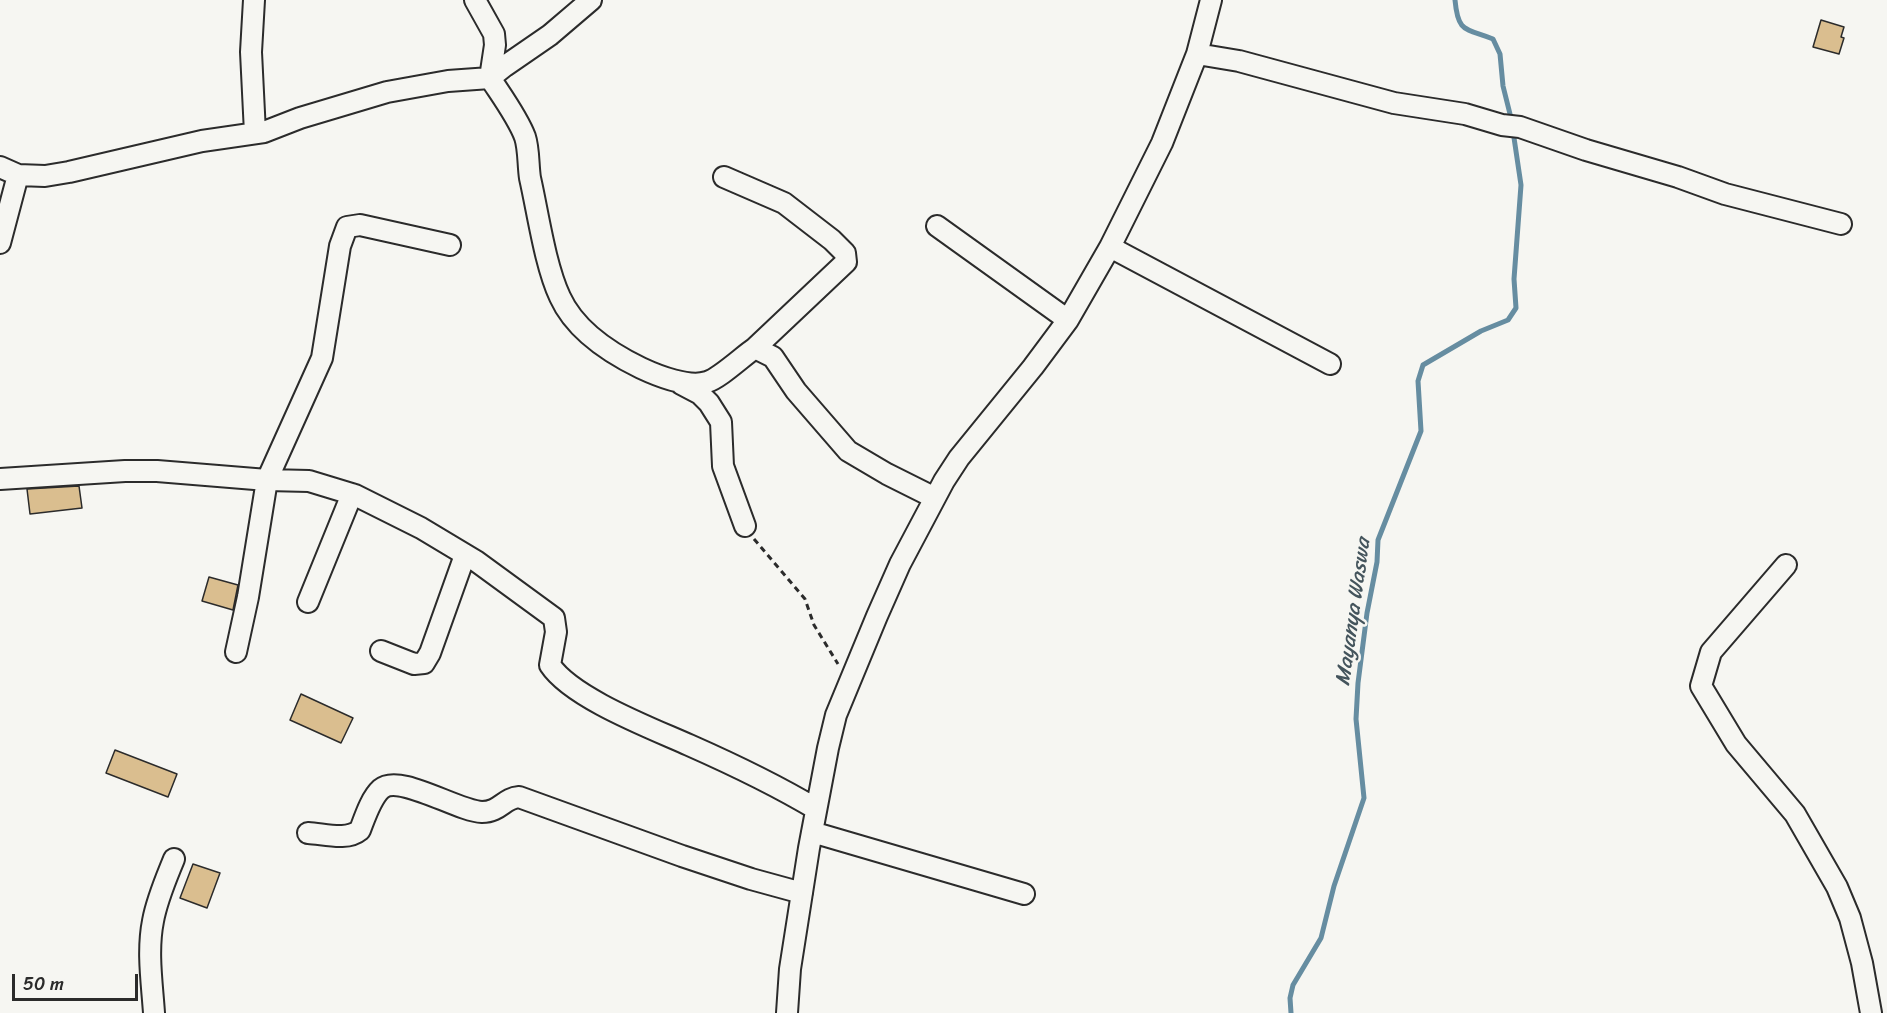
<!DOCTYPE html>
<html>
<head>
<meta charset="utf-8">
<style>
	body { margin:0 }
	#map { position:relative; width:1887px; height:1013px; overflow:hidden; background:#f6f6f2; font-family:Sriracha,sans-serif }
	canvas { display:block }
	.scale { position:absolute; left:12px; top:974px; width:126px; height:27px; box-sizing:border-box; border:3px solid #2b2b2b; border-top:0; padding-left:8px; font-size:18px; line-height:21px; white-space:nowrap; color:#2b2b2b; -webkit-text-stroke:4px #f6f6f2; paint-order:stroke }
</style>
</head>
<body>
<div id="map">
<canvas width="1887" height="1013"></canvas>
<div class="scale">50 m</div>
</div>
<script>
const context = document.querySelector('canvas').getContext('2d');
context.lineJoin = 'round';
function trace(path, color, width, dash) { context.strokeStyle = color; context.lineWidth = width; context.lineCap = dash ? 'butt' : 'round'; context.setLineDash(dash || []); context.stroke(path); }
function paint(path, color) { context.fillStyle = color; context.fill(path, 'evenodd'); }
function write(font, color, halo, rows, align = 'center') {
  context.font = font + ' Sriracha,sans-serif'; context.lineWidth = 5; context.setLineDash([]); context.textBaseline = 'middle'; context.strokeStyle = halo; context.fillStyle = color; for (const [text, x, y, turn = 0] of rows) {
    context.save(); context.translate(x, y); context.rotate((+turn || 0) * Math.PI / 180); context.textAlign = isNaN(turn) ? turn : align; if (halo) context.strokeText(text, 0, 0); context.fillText(text, 0, 0); context.restore();
  }
}
trace(new Path2D(`
	M1455,0C1458,33 1465,28 1493,39L1500,54L1503,86L1512,122
	M1291,1013L1290,998L1293,985L1321,938L1334,886L1364,798L1356,719L1358,683L1367,613L1377,562L1378,540L1421,431L1418,381L1423,365L1481,331L1508,320L1516,308L1514,279L1521,185L1513,131`), '#668da1', 5);
const building = new Path2D(`
	M1821,20L1844,27L1841,37L1844,38L1839,54L1813,47Z
	M79,486L82,508L30,514L27,489Z
	M209,577L238,585L233,610L202,601Z
	M301,694L353,718L341,743L290,720Z
	M115,750L177,774L168,797L106,773Z
	M193,864L220,873L207,908L180,898Z`);
paint(building, '#dabe8f');
trace(building, '#2b2b2b', 1.5);
const minor = new Path2D(`
	M254,0L251,52L255,133
	M475,0L494,34L495,45L490,78C501,95 518,118 525,137C529,149 528,165 530,178C538,213 545,265 560,297C575,330 610,353 641,368C658,376 689,388 707,382C720,378 743,356 755,348L773,357L796,391L848,451L887,474L935,498
	M1197,54L1239,61L1394,103L1465,114L1502,125L1520,127L1586,150L1678,177L1725,194L1841,224
	M0,167L18,175
	M724,177L784,203L832,240L845,253L846,262L755,348
	M937,226L1068,320
	M0,243L18,175L45,176L69,172L202,141L264,132L300,118L387,92L448,81L490,78L505,66L550,35L591,0
	M1110,247L1330,364
	M681,384L700,394L709,403L721,422L723,466L745,526
	M0,479L125,471H157L267,480L309,481L355,495L421,528L476,561L554,618L556,632L550,665C572,698 651,728 689,745C732,764 776,785 816,809
	M1786,565L1711,652L1701,686L1736,744L1795,814L1837,887L1850,918L1862,963L1871,1013
	M308,602L352,494
	M381,651L414,664L424,663L430,653L465,555
	M236,652L248,597L267,480L322,358L340,246L347,227L360,225L450,245
	M812,832L1024,894
	M308,833C325,834 347,841 360,830C365,817 371,798 381,789C399,773 457,811 482,812C500,812 504,798 519,797L682,856L751,879L802,893
	M154,1013C152,983 147,951 153,921C157,899 166,879 174,859
	M787,1013L790,969L809,848L828,748L836,715L877,616L900,564L944,481L959,458L1033,367L1068,320L1110,247L1162,143L1197,54L1211,0`);
trace(minor, '#2b2b2b', 24);
trace(new Path2D(`
	M754,539L805,599L814,625L838,664`), '#2b2b2b', 3, [6, 4.5]);
trace(minor, '#f6f6f2', 20);
write('italic 21px', '#44545c', '#f6f6f2', [
	["Mayanya Waswa",1354,612,-82]
]);
</script>
</body>
</html>
